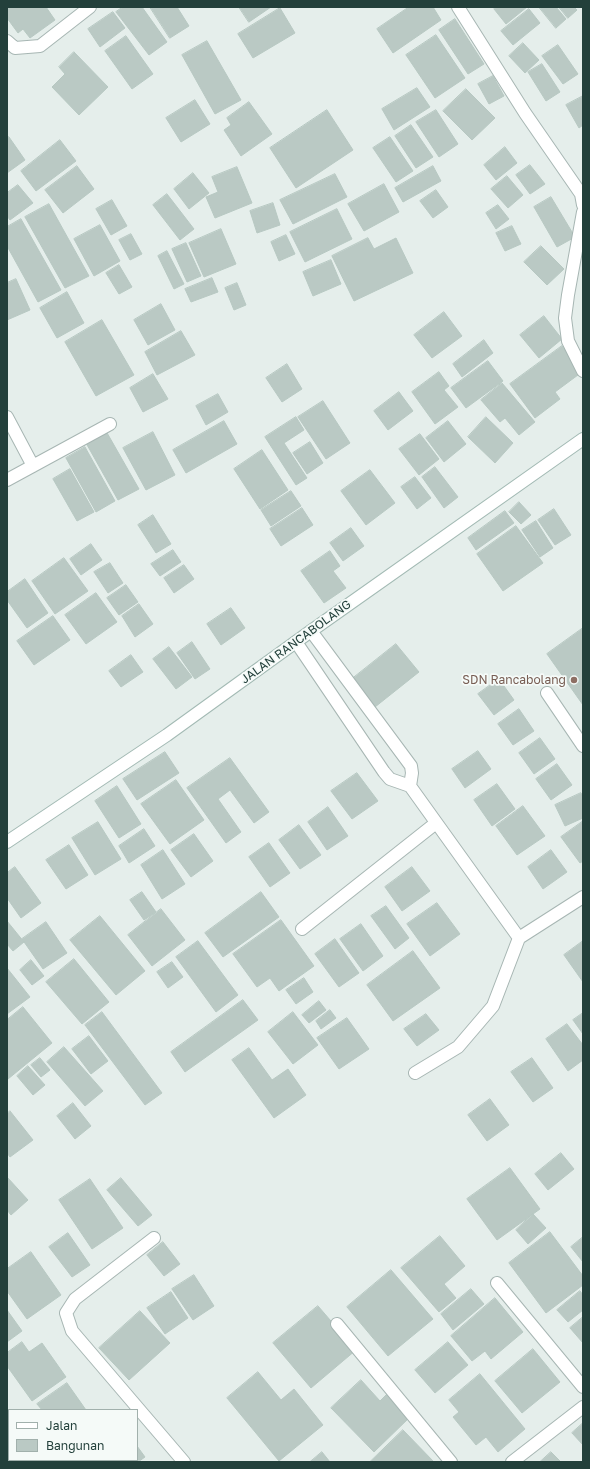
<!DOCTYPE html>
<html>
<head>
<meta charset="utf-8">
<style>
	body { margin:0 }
	#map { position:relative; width:590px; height:1469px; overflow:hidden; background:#e5eeeb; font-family:"Golos Text",sans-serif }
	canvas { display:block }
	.frame { position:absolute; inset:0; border:8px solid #23403b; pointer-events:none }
	.legend { position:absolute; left:8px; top:1409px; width:130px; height:52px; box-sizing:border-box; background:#f5faf8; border:1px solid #a1b0ac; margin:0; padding:5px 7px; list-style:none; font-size:12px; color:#23403b }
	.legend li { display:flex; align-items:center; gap:8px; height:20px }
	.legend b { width:20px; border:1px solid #a1b0ac }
</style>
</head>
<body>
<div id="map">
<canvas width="590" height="1469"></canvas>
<div class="frame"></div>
<ul class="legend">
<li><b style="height:5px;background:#fff"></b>Jalan</li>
<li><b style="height:11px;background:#bac9c4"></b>Bangunan</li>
</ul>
</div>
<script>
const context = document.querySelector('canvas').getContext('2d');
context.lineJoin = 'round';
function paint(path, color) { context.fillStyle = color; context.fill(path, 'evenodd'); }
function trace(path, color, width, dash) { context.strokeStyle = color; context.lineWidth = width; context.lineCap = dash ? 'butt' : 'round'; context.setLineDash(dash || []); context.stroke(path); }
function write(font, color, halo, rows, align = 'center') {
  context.font = font + ' "Golos Text",sans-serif'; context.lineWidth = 3.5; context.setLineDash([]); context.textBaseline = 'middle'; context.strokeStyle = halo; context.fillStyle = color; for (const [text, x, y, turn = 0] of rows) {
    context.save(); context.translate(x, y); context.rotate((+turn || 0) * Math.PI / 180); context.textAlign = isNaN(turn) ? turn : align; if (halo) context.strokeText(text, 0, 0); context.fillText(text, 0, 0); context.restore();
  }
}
const building = new Path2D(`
	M7,7H46L55,20L30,38L23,29L18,33L7,18Z
	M123,7H142L167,42L149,55L116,12Z
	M150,7H177L189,26L170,38Z
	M239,7H271L249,22Z
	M409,7H433L441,20L393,53L377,29Z
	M497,7H527L506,24L494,9Z
	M539,7H556L566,19L556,28Z
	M559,7H574L577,10L568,18Z
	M280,8L295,33L253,58L238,34Z
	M529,9L540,23L513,45L501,31Z
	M113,12L125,28L100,47L88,29Z
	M455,19L484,64L468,74L439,30Z
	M436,35L465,78L435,98L406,55Z
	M126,36L153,74L132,89L105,51Z
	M207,41L241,100L215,114L182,55Z
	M523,43L539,60L525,73L509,56Z
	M558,45L578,74L563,84L542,56Z
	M74,52L108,87L79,115L52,87L65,74L59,67Z
	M542,64L560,92L546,101L528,72Z
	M493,76L504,96L489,104L478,84Z
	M417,88L430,107L394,130L382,109Z
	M466,89L495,118L472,140L443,111Z
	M583,96V125L579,128L566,105Z
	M195,100L210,124L181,142L166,118Z
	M249,102L272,134L241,156L224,130L231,125L227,118Z
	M327,110L353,150L296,188L270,148Z
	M436,110L458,144L439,157L416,122Z
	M411,125L433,157L416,168L395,136Z
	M9,137L25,160L7,173V138Z
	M390,137L413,171L396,182L373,148Z
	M60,140L76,161L36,191L21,171Z
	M505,147L517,163L496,180L484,165Z
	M530,165L545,184L530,194L516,175Z
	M77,166L94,189L63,213L45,190Z
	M433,166L441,181L403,202L395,188Z
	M237,167L252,203L215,218L206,197L218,192L212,177Z
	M193,173L209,193L189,209L174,189Z
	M335,174L347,197L293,224L280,200Z
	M507,176L523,195L508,208L491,189Z
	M384,184L399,212L364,231L348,204Z
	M18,185L33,203L10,220L7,216V193Z
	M436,190L448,207L433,218L420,201Z
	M167,194L194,229L180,240L153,205Z
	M551,197L575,237L557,247L534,207Z
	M112,200L127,226L111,235L96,209Z
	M273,203L280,225L257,233L250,211Z
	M49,204L89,276L65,288L25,217Z
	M498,205L509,219L496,229L486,213Z
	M337,209L352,239L305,262L290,232Z
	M21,219L61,290L38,302L7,246V227Z
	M100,225L120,261L94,276L74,239Z
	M512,226L521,244L505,251L496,233Z
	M221,229L236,264L204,277L189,243Z
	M131,234L142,254L130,260L119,240Z
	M286,235L295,254L279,261L271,242Z
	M368,238L374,249L396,238L413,273L354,301L332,256Z
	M186,243L201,276L187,282L172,249Z
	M541,246L564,269L547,285L524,262Z
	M167,251L184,284L174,289L158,256Z
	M331,260L341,284L313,296L303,272Z
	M119,265L132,287L119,294L106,273Z
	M212,278L218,292L191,302L185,289Z
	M16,279L30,310L7,320V283Z
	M237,283L246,305L234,310L225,288Z
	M67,292L84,323L57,338L40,308Z
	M161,304L175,330L148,345L134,320Z
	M444,312L462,336L432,358L414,335Z
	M544,316L562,339L539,358L520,335Z
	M102,320L134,375L96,396L65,342Z
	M181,331L195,355L157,375L145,352Z
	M484,340L493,353L462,377L453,364Z
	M562,346L582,372L555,392L560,399L535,418L510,384Z
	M488,361L503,381L466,408L451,388Z
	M287,364L302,389L282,402L266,378Z
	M439,372L449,386L444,390L458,407L435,424L412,392Z
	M153,374L168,399L143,412L130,388Z
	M502,383L535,422L519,435L505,418L500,422L481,400Z
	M399,392L413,411L388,430L374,411Z
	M218,394L228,412L206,425L196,406Z
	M323,401L350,443L326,459L298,417Z
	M296,417L304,430L284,443L307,478L296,485L265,437Z
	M486,417L513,443L495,463L468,437Z
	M224,421L237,444L186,473L173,450Z
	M448,421L466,444L444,462L426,438Z
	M106,431L139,489L118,500L86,443Z
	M153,432L175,475L146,490L123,448Z
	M420,434L439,459L419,475L399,449Z
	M310,442L323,463L307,474L293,453Z
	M85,447L115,501L96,512L66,458Z
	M262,450L288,490L260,509L234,469Z
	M435,467L458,497L444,508L422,477Z
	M70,469L94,512L77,521L53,479Z
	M370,470L395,503L366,525L341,491Z
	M415,477L431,498L417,509L401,487Z
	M291,491L301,506L271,526L261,510Z
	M519,502L531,515L521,524L509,512Z
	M302,508L313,525L281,546L270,529Z
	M554,509L571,535L555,545L538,520Z
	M505,511L514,523L476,550L468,538Z
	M153,515L171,544L156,553L138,525Z
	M536,521L553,548L540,557L522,530Z
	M516,526L543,563L503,591L477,554Z
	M351,528L364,546L343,561L330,543Z
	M91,544L102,560L81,575L70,559Z
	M173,550L181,562L160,576L151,564Z
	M330,551L340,566L333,571L346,588L324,603L301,571Z
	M64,558L88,591L55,614L32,581Z
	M110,563L123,583L108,593L94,572Z
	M184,565L194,579L174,593L164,578Z
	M25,579L48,613L27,628L7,600V592Z
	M126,585L138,602L119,615L107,598Z
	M96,593L117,622L86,644L65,615Z
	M139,604L153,624L135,637L122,616Z
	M231,608L245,628L221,645L207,624Z
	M53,616L70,640L34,665L17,641Z
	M583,628V705L547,654Z
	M192,642L210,669L195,679L177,653Z
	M396,644L419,672L375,707L352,679Z
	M169,647L192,677L176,689L153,659Z
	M131,655L143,672L121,687L109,671Z
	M499,679L514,700L494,715L478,694Z
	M519,709L534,731L513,745L498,724Z
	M540,738L555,759L534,774L519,753Z
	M478,751L491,769L465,788L452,769Z
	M165,752L179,773L137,800L123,779Z
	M230,758L269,812L254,823L230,790L218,799L241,832L226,843L187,788Z
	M557,764L572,785L551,800L536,779Z
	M357,773L378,801L352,819L331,791Z
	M176,780L204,820L170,844L141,804Z
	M497,784L515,809L492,826L474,800Z
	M117,786L141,824L119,838L95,801Z
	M581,793L583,797V818L565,826L555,805Z
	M523,806L545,836L517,855L496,826Z
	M328,807L348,836L327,850L308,822Z
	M98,822L121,859L95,875L72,838Z
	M582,822L583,824V861L580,863L561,837Z
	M299,825L321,855L300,869L279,840Z
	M144,829L155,846L129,863L119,846Z
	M194,834L213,861L191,877L171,850Z
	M269,843L290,873L270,887L249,857Z
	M69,845L88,875L66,889L46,860Z
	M163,850L185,884L162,899L141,865Z
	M551,850L567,872L543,889L528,867Z
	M15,867L41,903L21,918L7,898V873Z
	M412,867L430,891L402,911L385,887Z
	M142,892L156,912L144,920L130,900Z
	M261,892L279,917L223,957L205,933Z
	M437,903L460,934L430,956L407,924Z
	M386,906L409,938L395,949L371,916Z
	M161,909L185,940L152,966L128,935Z
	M100,916L145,971L116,995L70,940Z
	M281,920L314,966L279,991L270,978L257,987L233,954Z
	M7,921L24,942L13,951L7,944Z
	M46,922L67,953L43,969L22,939Z
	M361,924L383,956L363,971L340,939Z
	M335,939L359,973L339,987L315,954Z
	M198,941L238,995L216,1012L176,957Z
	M583,941V982L564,955Z
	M413,951L440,988L393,1021L367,985Z
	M74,959L109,1002L82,1024L46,982Z
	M31,960L44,976L32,985L20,970Z
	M172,962L183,977L168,988L157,972Z
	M7,968L30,997L7,1014Z
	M304,978L313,992L296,1004L286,990Z
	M243,1000L258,1020L185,1072L171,1052Z
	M319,1001L326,1010L309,1023L302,1015Z
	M23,1007L52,1043L8,1079L7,1020Z
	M330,1010L336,1018L321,1029L316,1021Z
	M102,1012L162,1093L145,1105L85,1025Z
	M293,1012L318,1045L293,1064L268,1032Z
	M583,1013V1034L573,1020Z
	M426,1014L439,1030L417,1046L404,1029Z
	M347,1018L369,1049L339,1069L317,1038Z
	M567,1024L583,1045V1060L568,1071L546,1039Z
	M89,1036L108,1061L91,1074L72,1049Z
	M64,1047L103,1091L85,1106L47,1062Z
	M249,1048L272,1080L288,1069L306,1095L274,1118L232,1060Z
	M40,1058L50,1070L41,1077L31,1065Z
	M532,1058L553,1088L533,1102L511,1072Z
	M28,1066L45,1085L33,1095L17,1076Z
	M490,1099L509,1125L487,1141L468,1115Z
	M73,1103L91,1126L75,1139L57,1116Z
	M10,1111L33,1140L10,1157L7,1153V1114Z
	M561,1153L574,1169L548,1190L535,1174Z
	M510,1168L540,1209L497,1240L467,1199Z
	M7,1177L28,1200L11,1215L7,1210Z
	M121,1178L152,1215L138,1226L107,1190Z
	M90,1179L123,1228L92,1249L59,1200Z
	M533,1214L546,1228L528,1244L516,1230Z
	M550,1232L583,1276V1285L546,1313L509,1263Z
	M68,1233L90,1265L72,1277L49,1247Z
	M440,1236L465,1266L444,1284L456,1298L439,1312L401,1268Z
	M583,1237V1262L571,1247Z
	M163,1242L180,1264L164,1276L147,1255Z
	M31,1252L61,1295L27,1319L7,1291V1269Z
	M391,1270L433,1319L388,1356L347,1307Z
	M194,1275L214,1306L193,1320L172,1289Z
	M471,1289L484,1304L453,1330L441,1314Z
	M580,1291L583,1295V1310L568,1322L557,1310Z
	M171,1292L188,1318L165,1334L147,1308Z
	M495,1298L523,1332L491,1359L485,1351L472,1361L451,1336Z
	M318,1306L356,1350L311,1388L273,1343Z
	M7,1310L22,1331L7,1342Z
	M140,1311L170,1343L129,1380L99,1348Z
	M583,1317V1343L570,1328Z
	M22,1342L29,1352L42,1343L66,1377L32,1401L7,1366V1353Z
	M448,1342L468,1365L435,1393L415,1370Z
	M533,1349L560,1382L522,1413L495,1381Z
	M258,1372L281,1400L294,1389L323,1425L279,1461L227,1398Z
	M480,1374L525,1429L498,1452L486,1437L476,1445L453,1417L459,1412L449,1400Z
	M361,1380L380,1401L387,1394L410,1417L374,1452L331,1408Z
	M67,1383L86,1410H42L37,1404Z
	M583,1423V1445L572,1433Z
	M403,1430L434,1462H370Z
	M137,1446L145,1457L138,1462H88L86,1460H137Z
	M322,1452L330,1462H310Z
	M551,1452L561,1462H540Z`);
paint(building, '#bac9c4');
trace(building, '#b7c8c2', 1);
const street = new Path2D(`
	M458,7L525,113L581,194L583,205
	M7,41L15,48L40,46L90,7
	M583,212L568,295L565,318L568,341L583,371
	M7,417L33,466
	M7,480L110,424
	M311,631L411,766L412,773L410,786
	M296,642L384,772L390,779L410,786L519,938L583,897
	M547,693L583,746
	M302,929L436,823
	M415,1073L458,1047L493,1006L519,938
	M154,1238L75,1299L66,1313L72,1331L184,1462
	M497,1283L583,1387
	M337,1324L451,1462
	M512,1462L583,1407`);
const secondary = new Path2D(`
	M7,842L167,735L311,631L583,439`);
trace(street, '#a7b6b3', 14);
trace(secondary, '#a3bab4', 14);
trace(street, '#fff', 12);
trace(secondary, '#fff', 12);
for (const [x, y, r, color] of [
	[574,680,4,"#8d6e63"]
]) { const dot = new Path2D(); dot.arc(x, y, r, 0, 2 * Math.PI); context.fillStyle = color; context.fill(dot); trace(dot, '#f5faf8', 1.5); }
write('12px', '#23403b', '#f5faf8', [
	["JALAN RANCABOLANG",296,642,-36]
]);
write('12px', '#785e54', '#f5faf8', [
	["SDN Rancabolang",566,680]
], 'right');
</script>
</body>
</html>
